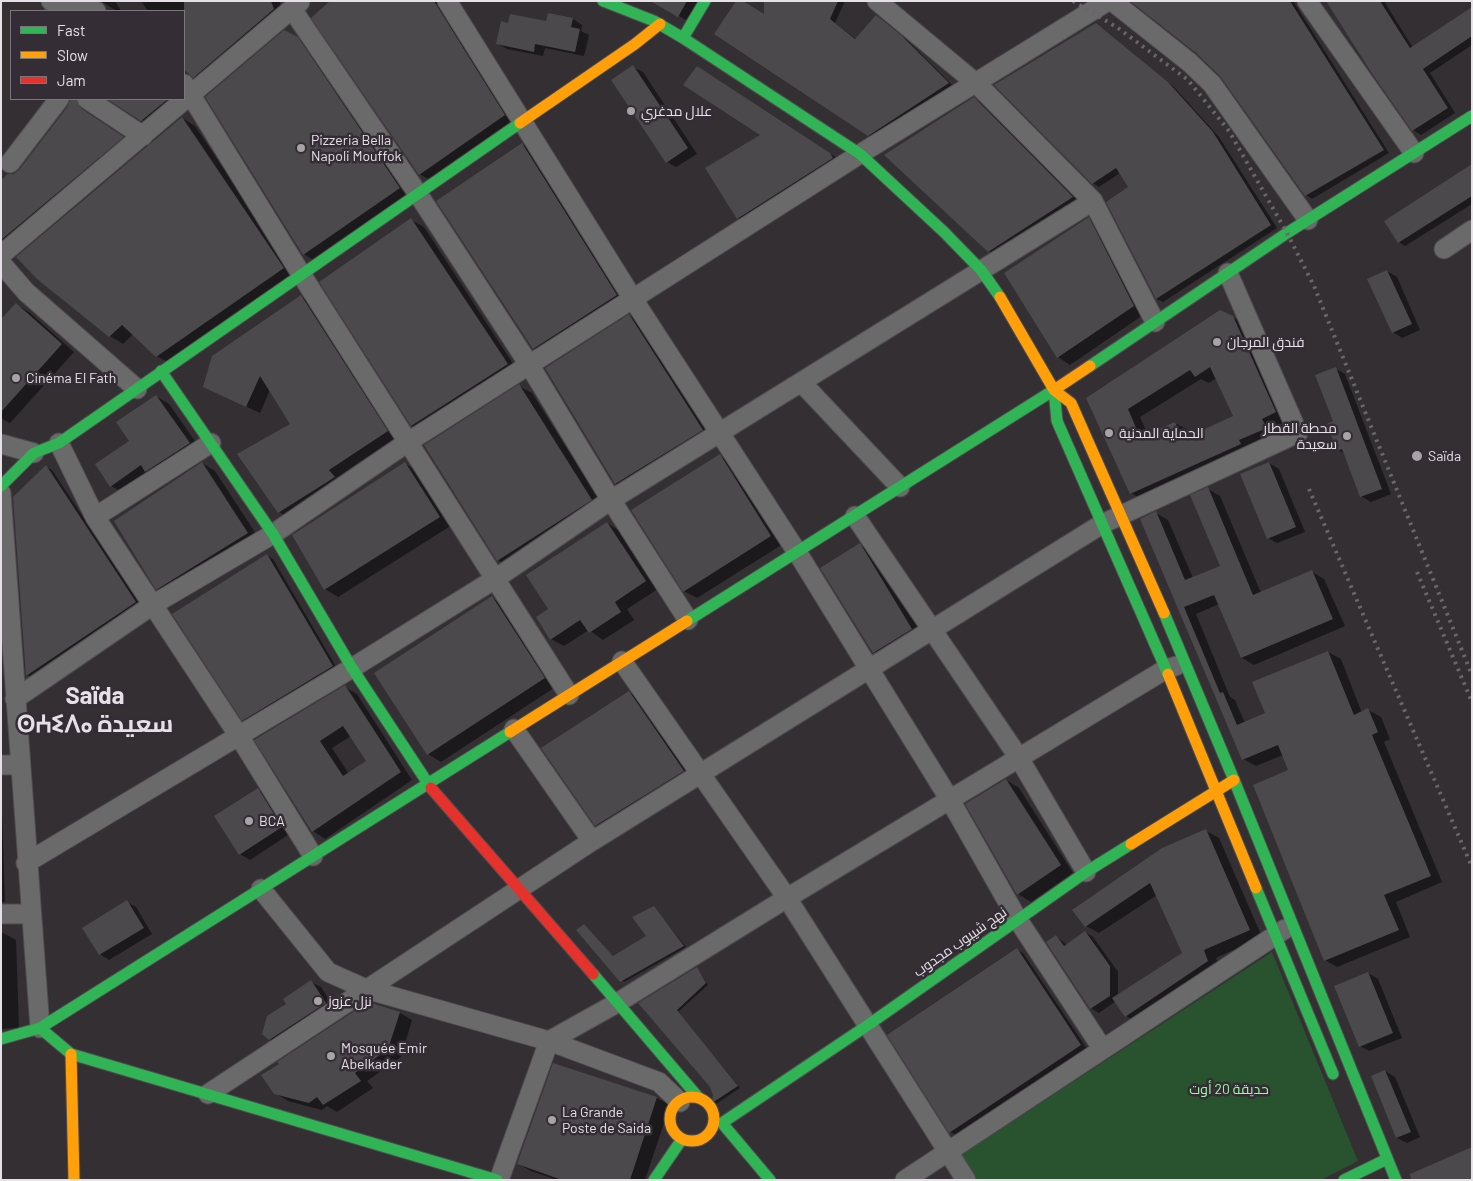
<!DOCTYPE html>
<html>
<head>
<meta charset="utf-8">
<style>
	body { margin:0 }
	#map { position:relative; width:1473px; height:1181px; overflow:hidden; background:#332f33; font-family:Barlow,sans-serif }
	canvas { display:block }
	.frame { position:absolute; inset:0; border:2px solid #e6e1e6; pointer-events:none }
	.legend { position:absolute; left:10px; top:10px; width:175px; height:90px; box-sizing:border-box; background:#342d35; border:1px solid #7b757c; margin:0; padding:6px 9px; list-style:none; font-size:15px; color:#e6e1e6 }
	.legend li { display:flex; align-items:center; gap:10px; height:25px }
	.legend b { width:25px; border:1px solid #7b757c }
</style>
</head>
<body>
<div id="map">
<canvas width="1473" height="1181"></canvas>
<div class="frame"></div>
<ul class="legend">
<li><b style="height:6px;background:#30b455"></b>Fast</li>
<li><b style="height:6px;background:#ff9f0a"></b>Slow</li>
<li><b style="height:6px;background:#e5322d"></b>Jam</li>
</ul>
</div>
<script>
const context = document.querySelector('canvas').getContext('2d');
context.lineJoin = 'round';
function paint(path, color) { context.fillStyle = color; context.fill(path, 'evenodd'); }
function trace(path, color, width, dash) { context.strokeStyle = color; context.lineWidth = width; context.lineCap = dash ? 'butt' : 'round'; context.setLineDash(dash || []); context.stroke(path); }
function write(font, color, halo, rows, align = 'center') {
  context.font = font + ' Barlow,Cairo,"Noto Sans Tifinagh",sans-serif'; context.lineWidth = 5; context.setLineDash([]); context.textBaseline = 'middle'; context.strokeStyle = halo; context.fillStyle = color; for (const [text, x, y, turn = 0] of rows) {
    context.save(); context.translate(x, y); context.rotate((+turn || 0) * Math.PI / 180); context.textAlign = isNaN(turn) ? turn : align; if (halo) context.strokeText(text, 0, 0); context.fillText(text, 0, 0); context.restore();
  }
}
paint(new Path2D(`
	M1272,952L1358,1161L1321,1180H977L961,1155Z`), '#29532e');
paint(new Path2D(`
	M96,1H115L121,11L115,10L104,3Z
	M141,1H279L286,16L206,84L188,72L184,67V11H148Z
	M332,1H439L517,123L432,181L419,174Z
	M654,1H703L691,23Z
	M766,1H845L835,23L856,39L877,17L907,40L954,87L875,138L869,135L766,16Z
	M1137,1H1293L1389,153L1312,199L1306,195L1221,75Z
	M1327,1H1384L1413,48L1472,8V45L1430,73L1455,113L1421,135L1413,130Z
	M549,15L573,19L582,25L581,31L589,35L584,56L545,48L543,56L507,49L498,44L509,24L547,22Z
	M1102,28L1174,87L1219,137L1277,228L1163,302L1157,299L1108,202L1130,187L1120,173L1099,187L1093,183Z
	M297,38L311,46L412,195L316,262L304,254Z
	M633,67L643,72L697,154L676,167L667,162Z
	M710,75L843,162L751,225L738,218L762,135Z
	M71,99H85L83,102L85,110L130,142L1,243V179L3,181L20,171L69,106Z
	M109,99H177L150,125Z
	M974,99L980,102L1078,200L995,255L989,251Z
	M182,118L195,126L296,276L170,363L156,356L133,334L123,344L110,336L38,278Z
	M522,144L535,152L630,303L546,356L533,348Z
	M1472,167V204L1405,246L1399,242L1386,221Z
	M1089,218L1101,226L1146,313L1070,365L1058,357Z
	M411,220L424,227L519,373L425,433L412,426L321,282Z
	M1387,271L1397,277L1420,330L1402,338L1393,332Z
	M301,296L314,303L400,439L292,520L279,512L292,425L270,390L260,413L204,387Z
	M16,304L29,312L74,352L10,423L1,418V321Z
	M630,316L642,323L715,437L629,491L616,484Z
	M1232,317L1246,324L1289,419L1275,427L1279,435L1144,501L1131,493L1087,398ZM1217,378L1235,417L1191,437L1188,430L1175,423L1148,435L1140,417L1201,379L1209,383Z
	M1336,369L1345,374L1391,494L1371,502L1361,496L1346,454L1338,450L1335,422Z
	M519,386L532,393L604,507L511,568L498,560Z
	M156,396L169,404L202,451L124,493L111,486L131,441Z
	M720,456L733,463L783,544L697,598L684,591Z
	M202,463L215,471L260,540L170,596L157,589Z
	M1269,463L1279,469L1305,532L1277,543L1268,538Z
	M405,464L418,471L452,525L338,597L325,589Z
	M46,467L52,470L142,606L33,678L27,675Z
	M1208,489L1220,496L1261,593L1312,572L1324,579L1345,626L1254,665L1242,658L1219,604L1196,614L1230,697L1235,700L1245,723L1266,714L1328,652L1341,659L1362,713L1368,710L1381,717L1390,739L1384,742L1442,882L1396,902L1410,937L1337,967L1325,960L1290,771L1283,755L1256,766L1243,759L1142,519L1156,513L1168,520L1193,578L1221,566Z
	M607,523L620,531L658,589L627,609L634,620L603,640L589,630L564,646L551,639L550,609Z
	M860,545L873,552L924,637L887,660L874,652Z
	M267,555L273,559L338,670L249,723L243,720Z
	M492,598L505,605L557,686L441,762L428,754Z
	M345,687L357,694L412,780L325,839L313,831L256,740ZM351,736L367,761L349,774L332,748Z
	M629,693L636,696L689,774L602,829L596,825Z
	M1006,780L1019,788L1073,873L1031,902L1018,894Z
	M1,781L5,902H1Z
	M258,790L268,795L291,833L250,860L240,854Z
	M1206,831L1219,838L1262,937L1216,958L1221,969L1139,1023L1126,1016L1116,1001L1099,1013L1091,1008L1047,942L1056,936L1067,945L1085,932L1093,937L1118,972V996L1183,953L1157,895L1099,933L1086,926Z
	M127,902L136,907L152,934L109,960L100,954Z
	M654,907L686,947L624,982L584,925L614,957L648,936Z
	M1,932L16,940L19,1028L1,1029Z
	M1017,950L1023,953L1087,1049L956,1135L950,1132Z
	M697,968L708,985L678,1012L740,1088L716,1104L713,1103L715,1094L711,1086L640,1003Z
	M1368,973L1378,979L1402,1038L1369,1051L1360,1046Z
	M311,982L321,987L335,1009L279,1045L270,1039L287,1004Z
	M400,1013L412,1020L401,1057L367,1081L373,1088L337,1112L327,1106L322,1110L288,1101L275,1093Z
	M554,1065L657,1098L670,1105L645,1180H557L531,1171L518,1164Z
	M1385,1071L1395,1077L1420,1137L1407,1143L1397,1138L1372,1077Z`), '#0007');
paint(new Path2D(`
	M184,1H271L274,9L193,78L184,69Z
	M330,1H434L505,115L419,175L311,18Z
	M650,1H687L678,17Z
	M736,1H743L764,14V1H838L830,19L855,39L876,15L901,35L949,83L868,136L714,34Z
	M1130,1H1290L1384,150L1305,196L1220,76L1196,53Z
	M1326,1H1380L1410,48L1472,7V36L1423,69L1448,108L1412,131L1371,72Z
	M548,13L573,18L571,27L580,29L575,52L535,44L534,52L496,44L501,21L508,23L510,14L546,21Z
	M1096,23L1168,82L1213,132L1271,225L1156,299L1106,202L1128,187L1116,168L1092,184L994,85Z
	M284,30L298,37L400,188L303,255L205,97Z
	M633,65L688,148L666,163L611,80Z
	M697,66L830,153L833,158L737,219L705,168L760,135L683,85Z
	M974,97L1073,197L988,252L884,155Z
	M70,99H76L81,108L124,137L1,240V181L7,174H14L19,170L68,106Z
	M107,99H168L141,121Z
	M182,117L284,268L156,357L122,325L109,337L37,279L16,257Z
	M522,143L617,295L533,349L436,201Z
	M1472,164V196L1398,243L1384,221Z
	M1089,217L1134,306L1057,358L1004,273Z
	M411,218L508,364L411,426L319,282Z
	M1387,270L1412,324L1392,333L1367,279Z
	M301,295L388,431L329,470L335,477L278,513L237,454L290,424L260,376L246,407L203,387L212,356Z
	M16,303L62,344L1,412V319Z
	M1220,310L1233,316L1276,412L1262,419L1267,428L1239,440L1241,444L1130,494L1086,398ZM1210,367L1233,416L1183,439L1175,422L1140,437L1128,409L1190,370L1195,377Z
	M629,314L703,430L615,484L545,368Z
	M1336,367L1382,489L1360,497L1342,449L1337,451L1327,424L1333,421L1315,375Z
	M519,384L592,500L497,561L424,445Z
	M156,395L190,443L145,472L141,465L110,487L95,464L129,441L116,422Z
	M720,454L771,536L683,592L631,510Z
	M202,462L248,533L156,590L114,521Z
	M405,462L440,517L324,590L292,535Z
	M1269,462L1296,527L1267,539L1240,474Z
	M46,465L136,602L26,676L13,497Z
	M1208,487L1253,595L1312,570L1333,619L1241,658L1214,595L1184,607L1220,693L1223,692L1237,725L1265,713L1252,682L1328,651L1354,715L1368,708L1378,732L1372,735L1431,876L1384,895L1399,930L1324,961L1253,785L1288,770L1278,745L1242,760L1140,519L1156,511L1185,580L1220,566L1190,495Z
	M607,522L646,581L615,602L621,612L589,633L580,620L550,640L536,617L548,609L526,575Z
	M860,543L912,629L873,653L820,568Z
	M267,554L333,666L242,721L172,614Z
	M492,596L545,678L427,755L374,673Z
	M345,685L401,772L312,832L254,740ZM343,726L366,761L343,776L320,741Z
	M629,691L684,771L595,826L541,748Z
	M1006,779L1061,865L1017,895L965,804Z
	M258,788L282,827L239,855L214,816Z
	M1206,829L1250,930L1204,950L1208,961L1125,1017L1112,998L1182,953L1150,883L1085,927L1072,910L1162,848Z
	M127,900L144,928L99,955L82,928Z
	M654,906L684,946L620,982L576,930L584,924L613,956L646,936L632,917Z
	M1085,931L1110,966V996L1090,1009L1046,942L1056,935L1064,946Z
	M1017,948L1081,1045L949,1133L887,1035Z
	M697,967L706,983L677,1010L738,1086L712,1103L713,1095L710,1087L638,1003Z
	M1368,972L1393,1033L1359,1047L1334,986Z
	M311,980L326,1003L269,1040L262,1034L267,1016L286,1004L283,999Z
	M368,1002L400,1012L388,1049L355,1073L361,1081L323,1105L317,1097L309,1103L274,1094L261,1075L279,1064L277,1062Z
	M553,1063L657,1097L630,1180H562L517,1164Z
	M1385,1070L1411,1132L1396,1138L1371,1076Z
	M1472,1147V1180H1411L1410,1174Z`), '#4c494c');
const street = new Path2D(`
	M51,1L96,11
	M447,1L633,299L797,552L950,800L1018,920L1102,1048
	M877,1L977,84L1093,201L1155,322
	M1112,1L1189,62L1212,84L1308,220
	M1307,1L1414,153
	M292,9L418,194L530,366L611,500L688,620
	M184,84L301,274L569,695
	M87,99L143,136
	M10,163L59,99
	M1444,249L1472,230
	M1,255L300,2
	M1,263L26,292L137,389
	M801,382L900,487
	M59,443L95,517L239,736L313,856
	M1,444L34,453
	M1,493L40,1028
	M855,516L1019,758L1086,872
	M95,517L211,443
	M622,661L787,898L966,1180
	M15,699L154,604L273,534L408,442L860,154L1108,1
	M514,729L592,841
	M1,765H20
	M26,863L352,668L495,579L611,500L1093,201
	M261,889L328,972L366,989L549,1041L659,1082L680,1102
	M1,914H30
	M208,1094L589,843L1102,524L1298,433L1228,273
	M499,1180L549,1041L617,1003L787,898L1166,669L1176,666
	M905,1180L1285,929`);
const fast = new Path2D(`
	M603,1L654,21L683,38L860,154L944,232L981,270L1000,297
	M683,38L705,1
	M1090,366L1287,233L1472,116
	M161,371L273,534L352,668L431,788
	M1054,390L1057,421L1168,674
	M1,486L34,453L59,443L520,123
	M1164,613L1234,780L1396,1180
	M687,621L1054,390
	M1256,888L1333,1074
	M593,974L698,1097
	M40,1028L71,1054L497,1180
	M1,1039L40,1028L510,732
	M654,1180L682,1139
	M770,1180L722,1123L868,1025L1086,872L1131,844
	M1344,1180L1387,1159`);
const slow = new Path2D(`
	M520,123L635,44L660,24
	M1000,297L1054,390L1090,366
	M1054,390L1071,403L1164,613
	M1168,674L1256,888
	M510,732L687,621
	M1131,844L1234,780
	M71,1054L74,1180
	M670 1119a22 22 0 1 1 44 0a22 22 0 1 1-44 0Z`);
const jam = new Path2D(`
	M431,788L593,974`);
trace(street, '#4f4c4f', 21);
trace(fast, '#4f4c4f', 13);
trace(slow, '#4f4c4f', 13);
trace(jam, '#4f4c4f', 13);
trace(street, '#696a69', 19);
trace(fast, '#30b455', 11);
trace(slow, '#ff9f0a', 11);
trace(jam, '#e5322d', 11);
trace(new Path2D(`
	M1073,1L1118,28L1188,80L1229,131L1287,233L1314,286L1472,675
	M1309,489L1472,867
	M1417,572L1472,702`), '#696769', 4, [2.5, 5]);
for (const [x, y, r, color] of [
	[631,111,5,"#a7a3a7"],
	[301,148,5,"#a7a3a7"],
	[1217,342,5,"#a7a3a7"],
	[16,378,5,"#a7a3a7"],
	[1109,433,5,"#a7a3a7"],
	[1347,436,5,"#a7a3a7"],
	[1417,456,6,"#a7a3a7"],
	[249,821,5,"#a7a3a7"],
	[318,1001,5,"#a7a3a7"],
	[331,1056,5,"#a7a3a7"],
	[552,1120,5,"#a7a3a7"]
]) { const dot = new Path2D(); dot.arc(x, y, r, 0, 2 * Math.PI); context.fillStyle = color; context.fill(dot); trace(dot, '#342d35', 2); }
write('14px', '#e6e1e6', '#342d35', [
	["علال مدغري",641,111],
	["Pizzeria Bella",311,140],
	["Napoli Mouffok",311,156],
	["فندق المرجان",1227,342],
	["Cinéma El Fath",26,378],
	["محطة القطار",1337,428,"right"],
	["سعيدة",1337,444,"right"],
	["الحماية المدنية",1119,433],
	["Saïda",1428,456],
	["BCA",259,821],
	["نزل عزوز",328,1001],
	["Mosquée Emir",341,1048],
	["Abelkader",341,1064],
	["La Grande",562,1112],
	["Poste de Saida",562,1128]
], 'left');
write('14px', '#e6e1e6', '#342d35', [
	["نهج شيبوب مجدوب",960,942,-35]
]);
write('14px', '#97fca0', '#342d35', [
	["حديقة 20 أوت",1229,1089]
]);
write('bold 24px', '#e6e1e6', '#342d35', [
	["Saïda",95,696],
	["ⵙⵄⵉⴷⴰ سعيدة",95,724]
]);
</script>
</body>
</html>
